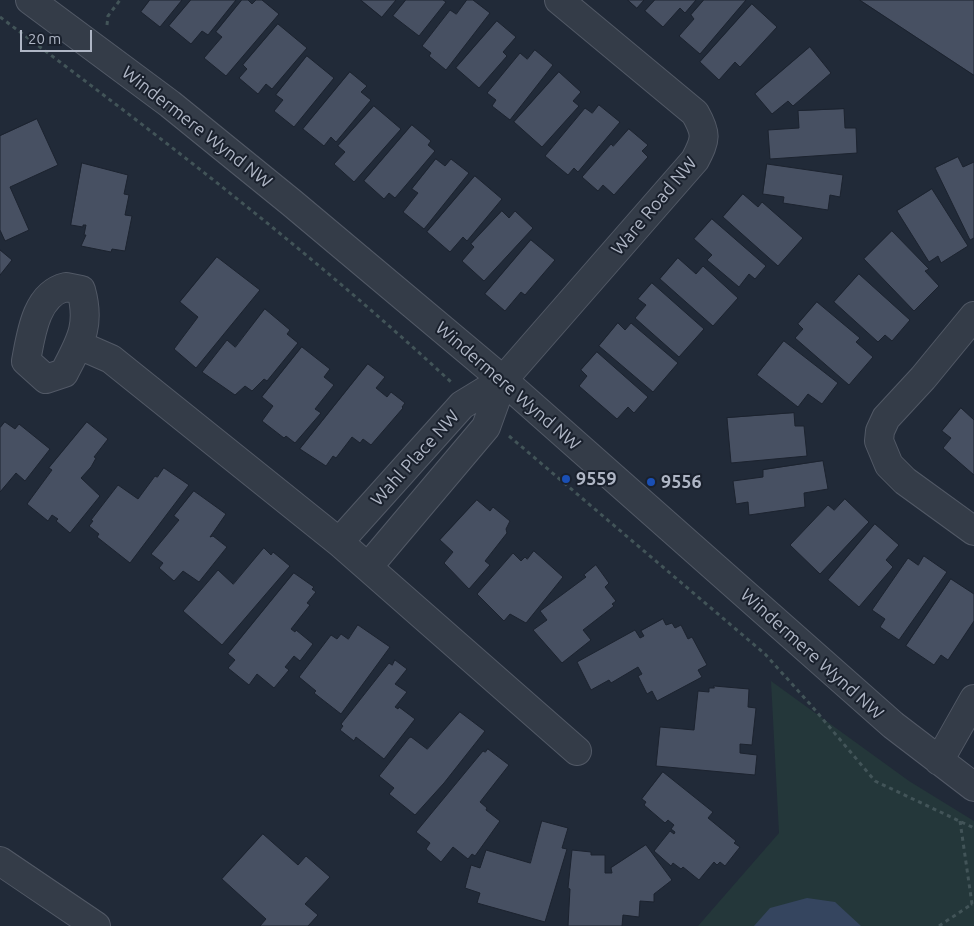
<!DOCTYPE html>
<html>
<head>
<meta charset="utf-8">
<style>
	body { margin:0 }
	#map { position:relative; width:974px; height:926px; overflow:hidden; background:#212a38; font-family:Ubuntu,sans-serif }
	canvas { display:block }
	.scale { position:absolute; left:20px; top:30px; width:72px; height:22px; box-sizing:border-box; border:2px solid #afb6c5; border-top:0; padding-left:6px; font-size:15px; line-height:18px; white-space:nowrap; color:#afb6c5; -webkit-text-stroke:4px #1a212d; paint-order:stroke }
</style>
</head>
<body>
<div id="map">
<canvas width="974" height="926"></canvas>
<div class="scale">20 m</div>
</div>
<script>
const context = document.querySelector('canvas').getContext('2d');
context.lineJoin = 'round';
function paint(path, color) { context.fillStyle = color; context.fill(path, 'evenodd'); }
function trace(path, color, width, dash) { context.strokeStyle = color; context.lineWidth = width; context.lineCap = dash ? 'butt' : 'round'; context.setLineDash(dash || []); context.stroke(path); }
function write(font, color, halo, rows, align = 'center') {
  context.font = font + ' Ubuntu,sans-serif'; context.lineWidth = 4; context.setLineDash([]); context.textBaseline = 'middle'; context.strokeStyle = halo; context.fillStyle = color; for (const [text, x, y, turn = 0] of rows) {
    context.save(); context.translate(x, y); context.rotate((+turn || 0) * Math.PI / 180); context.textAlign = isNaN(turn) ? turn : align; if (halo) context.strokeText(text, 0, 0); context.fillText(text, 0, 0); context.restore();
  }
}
paint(new Path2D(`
	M771,681L909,781L974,821V926H698L779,833Z`), '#24373a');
paint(new Path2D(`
	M807,898L835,902L861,926H754L770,908Z`), '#35455f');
const building = new Path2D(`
	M150,0H182L160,27L141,12Z
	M191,0H236L208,35L202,31L191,44L169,26Z
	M242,0H248L252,4L256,0H262L279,14L226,76L204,58L222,37L216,32Z
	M361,0H396L382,17Z
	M406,0H443L446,2L419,36L393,16Z
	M467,0H473L490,13L446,70L429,56L431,53L422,46L450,10L456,14Z
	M628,0H644L637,8Z
	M655,0H696L685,13L680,8L663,27L645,11Z
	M704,0H746L700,54L679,36L694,19L691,15Z
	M860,0H974V75Z
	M752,4L777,27L740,67L735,62L719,80L700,62Z
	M497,21L516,37L503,52L507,56L479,88L456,68Z
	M278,24L307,48L272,89L266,84L258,94L239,78L247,69L243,65Z
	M810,47L831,73L793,106L788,101L772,114L755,94Z
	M535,50L553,65L510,120L492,106L496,100L487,93L520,53L527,59Z
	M307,56L334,78L294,127L274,111L283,100L276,95Z
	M350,72L367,86L361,92L371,100L336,142L331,137L324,146L303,129Z
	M559,72L581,92L573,101L579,106L542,147L514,122Z
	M599,105L620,122L578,172L574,168L568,175L545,156L585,108L592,113Z
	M374,106L401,129L354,182L334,164L345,152L338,146Z
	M844,109L845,128H856L857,153L770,159L768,130L799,128L798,111Z
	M37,119L58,165L10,187L29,230L5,241L0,230V136Z
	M412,125L431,141L428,145L435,151L395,198L389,193L384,199L364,181Z
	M629,129L648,145L642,151L648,157L614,195L603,185L598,191L582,177L611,144L613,146Z
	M958,157L963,167L974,162V238L970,240L935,168Z
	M436,159L445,166L451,159L469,173L424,229L403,212L418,193L412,189Z
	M82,163L128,175L124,194L129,195L125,215L132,216L125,251L112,249L111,252L81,246L86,235H84L86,225H83V227L71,225Z
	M767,164L843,175L840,197L830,195L828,210L783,203L784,197L763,194Z
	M475,176L502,199L467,241L463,237L450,252L427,232Z
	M932,189L968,246L941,263L938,256L929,262L897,211Z
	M743,194L758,207L762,202L803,238L778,266L723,217Z
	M502,211L509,218L515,211L533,228L484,281L462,261L474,247L471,244Z
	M712,219L766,266L755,279L749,274L739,287L707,260L712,255L694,239Z
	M892,231L929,269L925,271L939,286L914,311L864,259Z
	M531,240L555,260L525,295L521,292L505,311L485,294Z
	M0,250L12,260L0,275Z
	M217,257L260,290L196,368L174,349L198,317L180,302Z
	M678,258L696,274L703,266L738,298L713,326L660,279Z
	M859,274L910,320L892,341L885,335L878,342L834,302Z
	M652,283L704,329L679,357L635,318L646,305L638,299Z
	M817,302L860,338L856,342L873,357L849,385L795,338L803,329L798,324Z
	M265,309L290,330L287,334L298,343L267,381L264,379L252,391L245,386L235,395L202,372L227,340L235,347Z
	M618,323L625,330L631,323L678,363L653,392L599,346Z
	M784,341L838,383L822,404L808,394L798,407L757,375Z
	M302,347L330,369L324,377L334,385L315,409L321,413L295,443L286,436L284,438L262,421L273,406L262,397Z
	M597,352L648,397L634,413L628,407L617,419L579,386L587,376L581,370Z
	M368,364L385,377L376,388L387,397L391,392L405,403L402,407L403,408L371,445L363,439L360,443L352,437L336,458L333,456L326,466L300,449Z
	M961,408L974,420V475L943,448L951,438L942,431Z
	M794,413L795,426H804L807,456L731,463L727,418Z
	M5,422L15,429L19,424L50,449L25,481L16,473L0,492V428Z
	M87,422L108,439L94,457L96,458L91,467L81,478L100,496L70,533L56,521L58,519L52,515L48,521L27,504L52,470L49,468Z
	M823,461L828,489L804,493L805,507L749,515L748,502L736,504L733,481L763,477V470Z
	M164,468L189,485L130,563L97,537L99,534L89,526L93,521L91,520L118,485L138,499L155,476L157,477Z
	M194,491L226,514L210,537L213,536L227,547L199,582L183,571L174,581L159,568L163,563L151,554L179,520L174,516Z
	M845,499L869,522L820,574L790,545L828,505L834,510Z
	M477,500L490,511L493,507L510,521L506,529L507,533L485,561L490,565L469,589L444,563L453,552L440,540Z
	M875,524L899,545L886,560L893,567L859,607L828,580Z
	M264,548L271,555L273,552L290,566L222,645L183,611L218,570L233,584Z
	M534,551L563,577L526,623L510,614L504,621L477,594L513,553L521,561L525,557L527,559Z
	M924,556L947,572L899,640L880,627L885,619L872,610L908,558L918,565Z
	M596,565L609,583L605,587L616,601L612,604L614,606L583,630L591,640L562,663L533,630L547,620L540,611L586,577L584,575Z
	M294,573L314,587L312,589L316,592L307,603L310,605L291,629L295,632L296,630L313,644L300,661L294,656L285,667L289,670L274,688L257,674L249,685L228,668L235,660L228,654Z
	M951,579L974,594V621L948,660L941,655L934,665L906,646Z
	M663,619L666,625L672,623L675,628L681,625L688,639L692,637L707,665L698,670L702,677L657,701L652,691L647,694L638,676L642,674L638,667L611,683L609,680L591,690L577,662L635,630L640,638L644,636L641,631Z
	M358,625L390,647L341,714L314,693L316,691L299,677L331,635L337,639L341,634L348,639Z
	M395,660L407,669L395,684L407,692L395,707L398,709L399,707L415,719L384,759L356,737L354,741L340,730L343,726L341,724L389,663L392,665Z
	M714,686L749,689L748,707L756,708L752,745L740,744V753L757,755L755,775L656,766L660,727L694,730L698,691L709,692V688H714Z
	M460,712L485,731L444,783L415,815L389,794L394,788L379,776L409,738L411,737L427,749Z
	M488,749L509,765L480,802L487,808L486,810L500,821L475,856L472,854L468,859L453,847L441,862L426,849L430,843L416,832L483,751L485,752Z
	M663,772L713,812L708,818L736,841L734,843L740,847L725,866L720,862L717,865L714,862L699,880L683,867L681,869L673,863L671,866L654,851L670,831L674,834L675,832L671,829L674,825L668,820L665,823L644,805L646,802L642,799Z
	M542,821L568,828L562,848L567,849L545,922L477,903L480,893L465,888L471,865L480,868L486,850L530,863Z
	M263,834L298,865L306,856L330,877L305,904L318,915L308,926H260L266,919L222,879Z
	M646,845L672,880L654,894V902L640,901L639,917L623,915L622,926H568L570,889L568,888L572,850L591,852V855H605V873H612L611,868Z`);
paint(building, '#475062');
trace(building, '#1c232f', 1);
const minor = new Path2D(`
	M30,0L170,104L292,203L503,380L893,725L974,787
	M66,287L81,290C91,326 80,342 64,373L46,379L26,361C31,334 36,294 66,287Z
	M974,316L923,378L886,418L880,431L879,441L889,465L905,481L974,531
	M79,345L111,359L339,542L577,751
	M339,542L462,405L503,380L695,160C706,139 707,134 695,113L559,0
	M368,567L486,427L503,380
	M939,761L974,699
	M0,861L96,926`);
trace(minor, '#525966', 30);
trace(new Path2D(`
	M0,17C155,133 309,250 451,382
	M107,25L108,16L120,0
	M509,436L765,654L810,704L875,781L974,828
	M960,821L972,904L974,903
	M939,926L972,904`), '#425458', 3, [4, 4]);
trace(minor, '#343c48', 28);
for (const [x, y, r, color] of [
	[566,479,5,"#1a4fb4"],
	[651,482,5,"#1a4fb4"]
]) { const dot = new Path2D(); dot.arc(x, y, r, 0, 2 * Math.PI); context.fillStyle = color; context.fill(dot); trace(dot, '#1a212d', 2); }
write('18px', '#afb6c5', '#1a212d', [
	["Windermere Wynd NW",197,127,38],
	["Ware Road NW",654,206,-50],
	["Windermere Wynd NW",508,386,41],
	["Wahl Place NW",415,458,-48],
	["Windermere Wynd NW",812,654,42]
]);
write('bold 18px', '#afb6c5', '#1a212d', [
	["9559",576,479],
	["9556",661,482]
], 'left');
</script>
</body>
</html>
